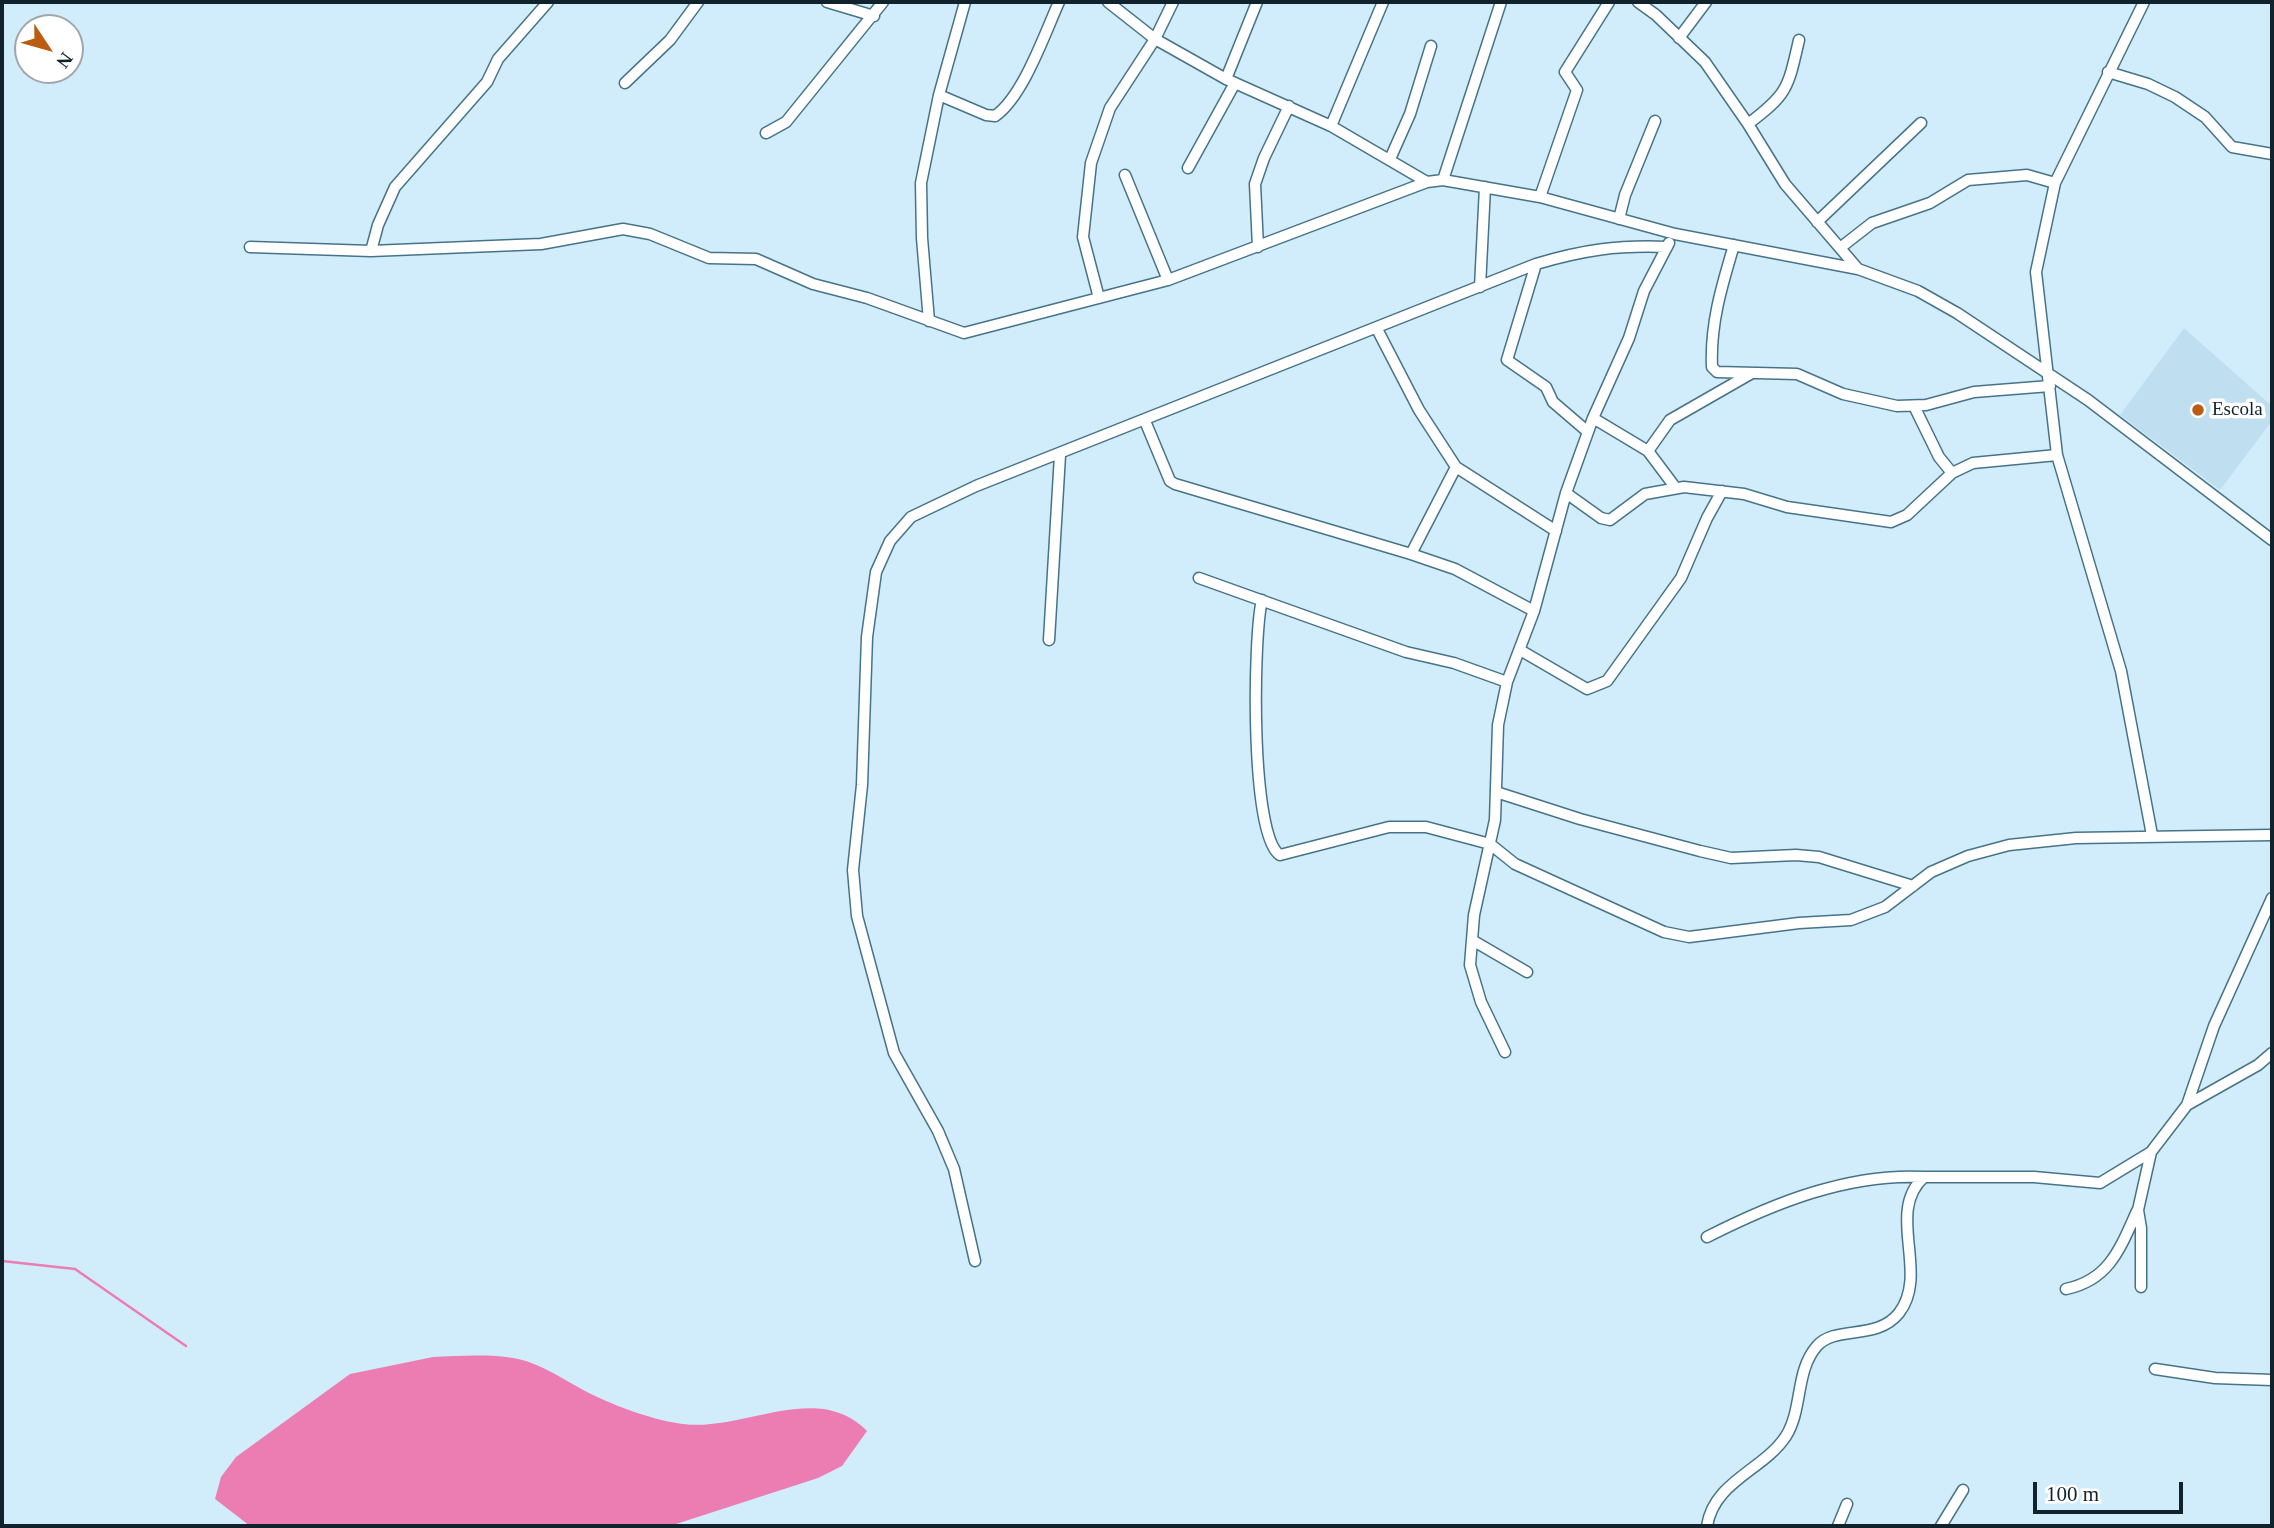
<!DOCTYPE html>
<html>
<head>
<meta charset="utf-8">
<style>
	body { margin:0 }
	#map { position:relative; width:2274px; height:1528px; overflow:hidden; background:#d1edfc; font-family:"Times New Roman",serif }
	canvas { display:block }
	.frame { position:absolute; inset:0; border:4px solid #10232c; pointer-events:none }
	.north { position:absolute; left:14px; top:14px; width:70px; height:70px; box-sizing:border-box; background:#fff; border:2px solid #9fa7ab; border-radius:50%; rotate:126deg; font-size:19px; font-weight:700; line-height:28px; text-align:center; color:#10232c }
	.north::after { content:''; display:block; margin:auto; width:24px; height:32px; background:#bb5c12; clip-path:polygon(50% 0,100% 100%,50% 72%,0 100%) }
	.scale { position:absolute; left:2033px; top:1482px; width:150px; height:32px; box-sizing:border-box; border:4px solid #10232c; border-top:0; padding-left:9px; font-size:21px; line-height:24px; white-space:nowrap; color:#10232c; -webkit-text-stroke:5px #fff; paint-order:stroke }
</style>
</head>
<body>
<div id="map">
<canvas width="2274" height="1528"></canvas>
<div class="frame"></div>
<div class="north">N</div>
<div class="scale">100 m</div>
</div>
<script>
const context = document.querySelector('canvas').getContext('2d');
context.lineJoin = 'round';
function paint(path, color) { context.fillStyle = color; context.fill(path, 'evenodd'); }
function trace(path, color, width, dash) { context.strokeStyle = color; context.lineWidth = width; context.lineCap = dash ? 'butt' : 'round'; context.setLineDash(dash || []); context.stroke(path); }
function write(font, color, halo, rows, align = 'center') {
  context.font = font + ' "Times New Roman",serif'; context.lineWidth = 7; context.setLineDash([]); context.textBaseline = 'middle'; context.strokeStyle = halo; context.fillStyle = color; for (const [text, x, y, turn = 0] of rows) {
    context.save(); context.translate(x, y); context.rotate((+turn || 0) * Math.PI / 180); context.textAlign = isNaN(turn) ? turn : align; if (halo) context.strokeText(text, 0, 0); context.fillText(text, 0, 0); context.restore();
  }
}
paint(new Path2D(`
	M2184,328L2272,406V421L2220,490L2120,415Z`), '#bfdff0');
paint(new Path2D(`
	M433,1357C459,1356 488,1354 513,1358C540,1362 567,1382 591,1394C615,1406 656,1421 683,1424C744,1432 817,1380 867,1431L842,1466L818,1478L670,1526H250L215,1499L221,1477L236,1457L350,1374Z`), '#eb7db2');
trace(new Path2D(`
	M2,1261L75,1269L186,1346`), '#eb7db2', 2.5);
const street = new Path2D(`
	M827,2L874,16
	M1108,2L1155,39L1226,79L1331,126L1427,182L1443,180L1540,197L1675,234L1858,269L1918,291L1957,313L2088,400L2272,540
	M1638,2L1656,15L1705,62L1748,124L1785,184L1858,269
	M2144,2L2055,183L2036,272L2057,455L2121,671L2152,835
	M1679,38L1706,2
	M2108,72L2148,84L2175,97L2205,117L2232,147L2272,154
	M1226,79L1257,2
	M625,83L670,40L698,2
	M939,95L986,115L995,116C1023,97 1045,33 1059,2
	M1748,124C1788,94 1788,88 1799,40
	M1331,126L1383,2
	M766,133L786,122L883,2
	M1390,159L1410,114L1431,46
	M1188,168L1235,83
	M1125,175L1168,280
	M1443,180L1501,2
	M1540,197L1577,90L1565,72L1609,2
	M1619,219L1625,195L1655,121
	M1817,222L1921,123
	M1734,245C1722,285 1710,324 1712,367L1717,372L1797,374L1843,394L1897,406L1926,405L1974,392L2050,386
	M250,247L371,251L541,244L623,229L650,234L709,258L756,259L813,284L867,298L964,333L1168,280L1427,182
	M1258,247L1255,184L1264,158L1289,106
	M1840,248L1872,223L1930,203L1968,180L2027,175L2055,183
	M371,251L378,225L395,187L487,82L498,59L548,2
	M1536,264L1507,360L1546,387L1553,402L1588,432
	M1480,287L1485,187
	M1099,298L1083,237L1091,163L1110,108L1155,39L1173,2
	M929,321L922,238L921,183L939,95L965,2
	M1377,329L1419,410L1456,467L1556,531
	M1914,406L1939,457L1952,473
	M1593,418L1648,451L1675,487
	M1145,421L1170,481L1175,484L1411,554L1455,569L1534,611
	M1648,451L1670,420L1752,373
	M1566,493L1601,518L1610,520L1645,494L1684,487L1744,494L1787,507L1891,522L1907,515L1952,473L1973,463L2057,455
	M1411,554L1456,467
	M1199,578L1406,652L1454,663L1507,682
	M1262,600C1253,637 1250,836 1280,855L1389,827H1426L1490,844L1515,864L1664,932L1689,937L1799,923L1851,920L1885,907L1931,872L1968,856L2009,845L2076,838L2272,835
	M1049,640L1060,455
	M1520,650L1587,689L1607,681L1681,578L1707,518L1722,491
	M1496,792L1580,819L1700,851L1731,858L1796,855L1819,857L1913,886
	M1472,940L1527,972
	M1505,1052L1481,1002L1470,965L1474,915L1495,820L1498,725L1507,682L1534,611L1566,493L1593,418L1629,338L1644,291L1669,243
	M2187,1105L2258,1065L2272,1053
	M1707,1237C1774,1203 1848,1173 1924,1177
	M975,1261L954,1169L938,1131L894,1053L857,916L853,870L862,785L867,637L876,572L890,541L911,517L976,486L1536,264C1583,250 1617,245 1667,247
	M2141,1287V1228L2138,1210L2151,1152
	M2066,1289C2109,1280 2120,1249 2137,1211
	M2155,1369L2215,1378L2272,1380
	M1707,1526C1714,1481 1764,1470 1786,1436C1803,1409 1795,1371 1817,1346C1835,1325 1877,1341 1899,1313C1930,1273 1885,1212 1924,1177H2034L2100,1183L2151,1152L2187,1105L2214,1026L2272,898
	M1838,1526L1847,1504
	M1941,1526L1963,1490`);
trace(street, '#477388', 13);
trace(street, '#fff', 10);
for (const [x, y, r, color] of [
	[2198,410,7,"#bb5c12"]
]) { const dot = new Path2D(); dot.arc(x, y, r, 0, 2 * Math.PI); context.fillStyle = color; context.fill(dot); trace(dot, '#fff', 2.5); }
write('19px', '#10232c', '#fff', [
	["Escola",2212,410]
], 'left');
</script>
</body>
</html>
